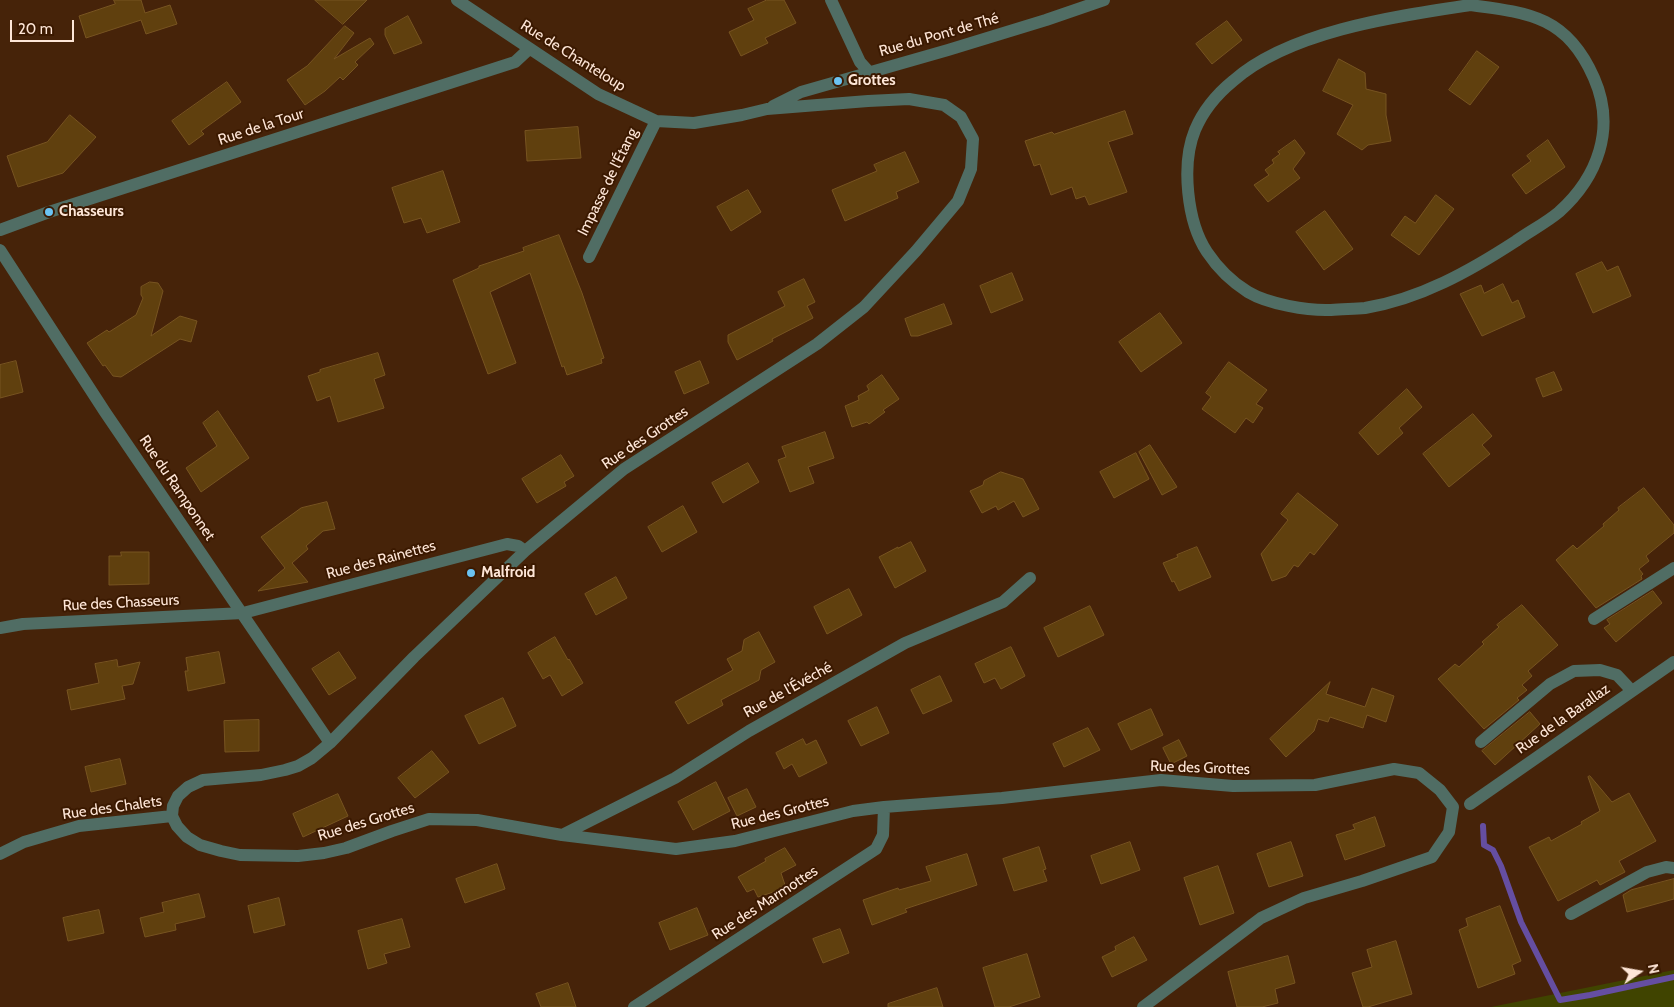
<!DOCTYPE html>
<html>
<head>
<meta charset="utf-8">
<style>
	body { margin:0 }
	#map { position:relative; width:1674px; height:1007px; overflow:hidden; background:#462309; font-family:Cabin,sans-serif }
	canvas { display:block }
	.north { position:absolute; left:1614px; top:947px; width:50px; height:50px; -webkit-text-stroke:4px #3b1900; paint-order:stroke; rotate:78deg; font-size:14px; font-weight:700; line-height:20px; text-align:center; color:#fee6d7 }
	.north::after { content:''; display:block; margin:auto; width:18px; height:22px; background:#fee6d7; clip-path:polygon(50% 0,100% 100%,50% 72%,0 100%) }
	.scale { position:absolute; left:10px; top:20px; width:64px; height:22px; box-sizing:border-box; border:2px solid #fee6d7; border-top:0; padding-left:6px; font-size:15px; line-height:18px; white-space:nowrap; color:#fee6d7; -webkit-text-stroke:4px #3b1900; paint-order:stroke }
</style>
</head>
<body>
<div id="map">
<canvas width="1674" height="1007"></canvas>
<div class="north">N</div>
<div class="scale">20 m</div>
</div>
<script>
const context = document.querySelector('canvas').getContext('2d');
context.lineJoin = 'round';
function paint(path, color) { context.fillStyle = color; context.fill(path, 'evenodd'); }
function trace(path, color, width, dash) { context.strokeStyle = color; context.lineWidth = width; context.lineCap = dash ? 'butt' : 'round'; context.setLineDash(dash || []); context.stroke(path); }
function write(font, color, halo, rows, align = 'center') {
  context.font = font + ' Cabin,sans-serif'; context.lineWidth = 4; context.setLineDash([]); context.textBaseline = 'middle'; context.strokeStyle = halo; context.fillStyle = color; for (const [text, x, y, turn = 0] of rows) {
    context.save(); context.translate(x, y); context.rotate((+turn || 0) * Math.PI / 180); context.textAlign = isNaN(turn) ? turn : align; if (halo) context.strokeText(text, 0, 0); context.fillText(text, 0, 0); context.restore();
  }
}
paint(new Path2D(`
	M1674,970V1007H1491Z`), '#404400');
trace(new Path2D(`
	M1483,826L1484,845L1493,850L1501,866L1521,922L1560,1000L1590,995L1674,977`), '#654ea1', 6);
const building = new Path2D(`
	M114,0H141L145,13L170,5L177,24L146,34L141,20L86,38L79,16L115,4Z
	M315,0H367L343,24Z
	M767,0H784L796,23L765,38L768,43L741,56L729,32L754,20L748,9Z
	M408,16L422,43L394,54L385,35V29Z
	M1227,21L1242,40L1212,64L1196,44Z
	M345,26L354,33L334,59L370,38L374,44L355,62L358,65L343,80L340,77L325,91L305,105L287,80L307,66Z
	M1477,51L1499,67L1470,105L1449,90Z
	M1339,59L1365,73L1366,89L1386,94V115L1391,141L1368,145L1362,150L1337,134L1353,105L1323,91Z
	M227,82L241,102L201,131L204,134L189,145L172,121Z
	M1125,111L1133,134L1108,142L1127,192L1089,205L1085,196L1076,199L1072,187L1051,195L1040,164L1034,166L1025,141L1052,132L1054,134Z
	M70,115L96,137L63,173L18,187L7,156L47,142Z
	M578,127L581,158L527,161L525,131Z
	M1295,140L1305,153L1293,169L1300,178L1268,202L1254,185L1269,175L1265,170L1274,163L1272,160L1280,154L1278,152Z
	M1548,140L1565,167L1526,194L1512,175L1531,161L1527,156Z
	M905,152L919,182L896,192L898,198L845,221L832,190L877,171L874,165Z
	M443,171L460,222L427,233L421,218L404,223L392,188Z
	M748,190L761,212L731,231L717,207Z
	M1436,195L1454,209L1419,255L1391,235L1405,216L1415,223Z
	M1325,211L1353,249L1324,270L1296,232Z
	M559,235L582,293L604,358L601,359L602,363L567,375L564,366L562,367L530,273L490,292L516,363L488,374L453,280L479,268V266L524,251L523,248Z
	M1602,262L1607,271L1618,266L1631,296L1593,313L1576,274Z
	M1012,273L1023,300L991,313L980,286Z
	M804,279L815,302L807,306L813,318L772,339L773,341L737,360L728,342V335L785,306L778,292Z
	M150,282L158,283L163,291L151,336L180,316L197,321L191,342L180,339L121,377L113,376L105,365L103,366L87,343L107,330L109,332L136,315L143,298L141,295V287Z
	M1503,284L1512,303L1518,300L1525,317L1482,336L1460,294L1481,285L1484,293Z
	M944,304L952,324L918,336H911L905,319Z
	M1160,313L1182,343L1141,372L1119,342Z
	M378,353L385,375L374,379L384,408L338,422L330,396L317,401L308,376L320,372V370Z
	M16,361L23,392L0,398V365Z
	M700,361L709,383L684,394L675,372Z
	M1229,362L1267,390L1256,404L1263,408L1253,423L1246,418L1235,433L1202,409L1211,397L1206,393Z
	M1554,372L1562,390L1543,397L1536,379Z
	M882,375L899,399L883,410L885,412L869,424L867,422L852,427L845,406L859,400L858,396L869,390L867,386Z
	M1407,389L1422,407L1399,428L1403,433L1378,455L1359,433Z
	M218,411L249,458L201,492L186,468L217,446L203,423Z
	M1473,414L1492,436L1482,445L1490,454L1449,487L1423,454Z
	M825,432L834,458L808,467L814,483L790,492L778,460L786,457L782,447Z
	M1150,445L1177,487L1162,495L1139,452Z
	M1136,453L1149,479L1114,498L1100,472Z
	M561,455L574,476L564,482L566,486L537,503L522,479Z
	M748,463L759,482L723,503L712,483Z
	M1001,472L1023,479L1039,509L1023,517L1014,501L998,510L996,506L982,513L970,491L983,485L984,481Z
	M1644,488L1674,525V533L1646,556L1649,561L1639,569L1643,574L1641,576L1642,579L1596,608L1556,560L1573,545L1577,549L1604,526L1603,524L1619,510L1618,508Z
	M1298,493L1338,525L1314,555L1310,552L1298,567L1294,565L1286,576L1272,581L1261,554L1288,520L1281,514Z
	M327,502L335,529L323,531L306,546L308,549L292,563L308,582L258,591L285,568L261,537L301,508Z
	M683,506L697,532L662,552L648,527Z
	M911,542L926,571L895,588L879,557L898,547V548Z
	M1197,547L1211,577L1179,591L1174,581L1172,582L1163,563L1178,557L1177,555Z
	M121,552H149V584L109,585V556H121Z
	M616,577L627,598L596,615L585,594Z
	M849,589L862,615L827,634L814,607Z
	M1653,591L1662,603L1616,642L1604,628L1610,624L1607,620Z
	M1522,605L1558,645L1528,671L1532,676L1522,685L1527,690L1517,698L1519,700L1484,729L1438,679L1455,664L1459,667L1484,644L1482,642L1499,627L1497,625Z
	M1090,606L1104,635L1058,657L1044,628Z
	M759,632L775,662L761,670L759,680L721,700L723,705L688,724L675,702L733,670L727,659L742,651L744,640Z
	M555,637L568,660L569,659L583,683L562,696L550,675L543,679L528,653Z
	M1011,647L1025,676L1001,689L995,678L984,683L975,664Z
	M219,652L225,683L188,691L185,671H188L186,658Z
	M339,652L356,678L329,695L312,669Z
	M117,660L118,667L140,662L133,684L122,686L125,699L71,710L67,690L99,683L95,664Z
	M940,676L952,701L923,714L911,690Z
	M1330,682L1326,694L1365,707L1372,688L1394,696L1386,722L1367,715L1363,728L1330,717L1328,722L1318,719L1314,731L1286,757L1270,739Z
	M503,698L516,726L479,744L465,716Z
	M877,707L889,733L861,746L848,721Z
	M1151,709L1163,735L1131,750L1118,724Z
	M1530,712L1540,724L1495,765L1482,751Z
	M259,720V751L225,752L224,721Z
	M1088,728L1100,750L1064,767L1053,744Z
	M803,739L806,745L816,740L827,763L799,777L792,764L784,769L776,753Z
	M1179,740L1187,756L1171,764L1163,748Z
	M432,751L449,772L415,798L398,778Z
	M120,759L126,784L91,792L85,767Z
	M1590,776L1612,802L1629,793L1656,841L1619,861L1625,872L1600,885L1597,880L1558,901L1529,847L1549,837L1551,841L1582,824L1581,822L1600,811L1588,777Z
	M716,782L730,811L693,830L678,802Z
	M747,789L756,807L737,816L728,798Z
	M338,794L348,816L303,837L293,814Z
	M1375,817L1385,846L1345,860L1336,835L1355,829L1353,825Z
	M1130,842L1140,870L1101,884L1091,856Z
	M1291,842L1303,876L1269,887L1257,854Z
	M1039,847L1046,869L1043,870L1047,881L1014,891L1003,859Z
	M785,848L796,865L781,873L786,888L758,897L754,889L747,892L738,877L766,861L765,859Z
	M967,854L977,885L905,909L907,912L872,925L863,900L898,888L899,890L931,881L926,867Z
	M497,864L505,889L465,903L456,879Z
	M1218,866L1234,913L1200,925L1184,878Z
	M1674,879V899L1627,912L1623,895L1631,890Z
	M199,894L205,917L175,924L176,930L145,937L140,918L164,912L162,903Z
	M279,898L285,925L254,933L248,906Z
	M1500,906L1521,961L1512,965L1515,974L1478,988L1459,930L1468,926L1466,919Z
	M697,908L708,935L670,950L659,923Z
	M99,910L104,933L68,941L63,918Z
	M402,919L410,947L384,954L387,963L368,969L358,931Z
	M840,929L849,953L823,963L813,939Z
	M1134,937L1147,960L1112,977L1102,957L1116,950L1115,947Z
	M1396,941L1412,994L1368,1007H1363L1352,973L1372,967L1367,950Z
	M1027,954L1040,997L1009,1007H995L983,968Z
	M1288,956L1295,983L1275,989L1278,1003L1262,1007H1237L1228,972Z
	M568,983L576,1007H541L536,994Z
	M937,988L943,1007H888V1004Z`);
paint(building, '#60400e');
trace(building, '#775421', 1);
trace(new Path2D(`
	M457,0L598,94L656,121L694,123L742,115L767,109L868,101L909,99L944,105L961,117L973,139L971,169L958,201L916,251L864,307L817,344L624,469L525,551L414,657L330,743L312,758L298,766L285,770L261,775L203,780L188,787L178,796L173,806L172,816L177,826L187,837L200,845L221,851L240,855L298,856L324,853L346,848L392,831L429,819L477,820L562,835L676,849L735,841L853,811L884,807L1002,798L1161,780L1233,786L1315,785L1394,769L1419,773L1440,790L1453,807L1449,832L1432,857L1362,881L1304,898L1261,918L1143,1007
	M831,0L860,62L869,72
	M1470,5C1531,13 1567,17 1594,78C1616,128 1598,177 1559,212C1546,223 1530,231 1516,241C1470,271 1420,299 1365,308C1354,309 1342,309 1331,310C1308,311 1268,304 1248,292C1232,282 1217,267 1207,252C1187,222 1181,164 1195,130C1203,111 1217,94 1233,81C1289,31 1397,16 1470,5Z
	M773,106L801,92L948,50L1046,20L1104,0
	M0,230L49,212L515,62L529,49
	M0,250L105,412L330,743
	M589,257L656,121
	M1594,619L1674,568
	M0,628L23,624L243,613L507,544L518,546L525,551
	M1481,742L1550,684L1574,671L1600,670L1617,675L1632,691
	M1470,804L1674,662
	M562,835L675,778L749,731L905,643L1003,602L1030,578
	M0,854L24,842L79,826L172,816
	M1571,914L1647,872L1666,867L1674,868
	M634,1007L876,849L883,835L884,807`), '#506d64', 12);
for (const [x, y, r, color] of [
	[838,81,5,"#6bc3f2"],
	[49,212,5,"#6bc3f2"],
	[471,573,5,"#6bc3f2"]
]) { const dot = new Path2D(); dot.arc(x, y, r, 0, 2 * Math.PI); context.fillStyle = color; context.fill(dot); trace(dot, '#3b1900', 2); }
write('15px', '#fee6d7', '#3b1900', [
	["Rue du Pont de Thé",939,35,-16],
	["Rue de Chanteloup",573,56,32],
	["Rue de la Tour",261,127,-18],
	["Impasse de l'Étang",608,182,-64],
	["Rue des Grottes",645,438,-34],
	["Rue du Ramponnet",177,488,56],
	["Rue des Rainettes",381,560,-15],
	["Rue des Chasseurs",121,603,-3],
	["Rue de l'Évéché",788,690,-29],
	["Rue de la Barallaz",1563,719,-35],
	["Rue des Grottes",1200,768,2],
	["Rue des Chalets",112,808,-8],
	["Rue des Grottes",780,813,-14],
	["Rue des Grottes",366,822,-17],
	["Rue des Marmottes",765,903,-33]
]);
write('bold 15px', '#fee6d7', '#3b1900', [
	["Grottes",848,81],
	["Chasseurs",59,212],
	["Malfroid",481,573]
], 'left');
</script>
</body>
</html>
